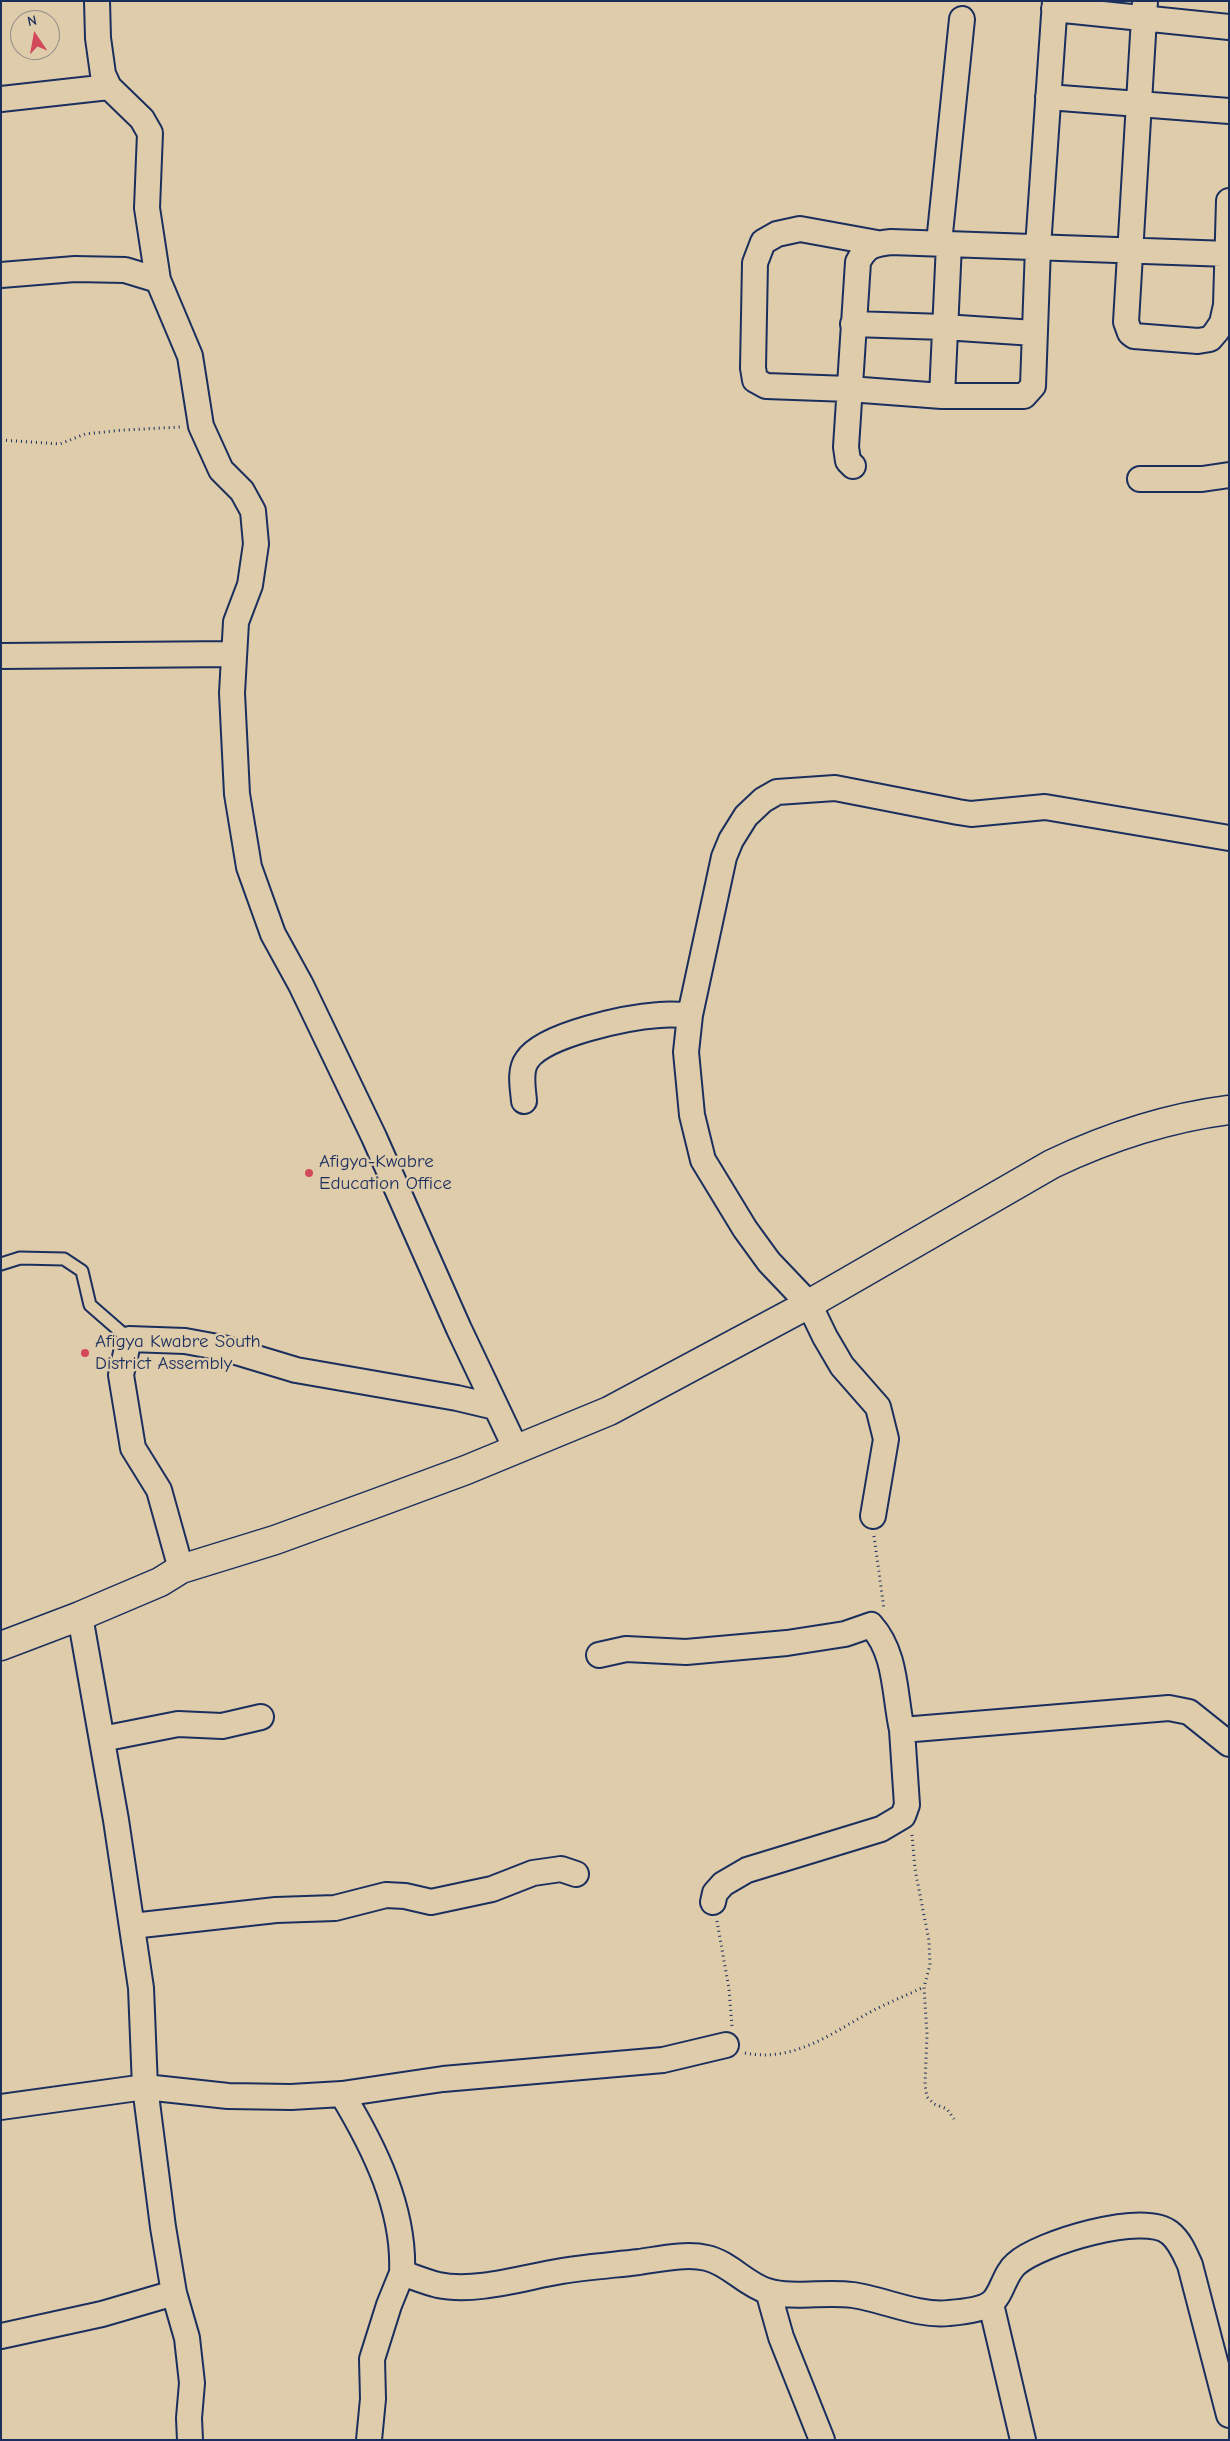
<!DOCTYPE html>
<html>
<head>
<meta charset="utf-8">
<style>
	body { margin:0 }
	#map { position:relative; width:1230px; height:2441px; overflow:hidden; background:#dfccaa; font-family:"Comic Neue",sans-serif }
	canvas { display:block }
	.frame { position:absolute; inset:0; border:2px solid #1b2f5e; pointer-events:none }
	.north { position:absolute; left:10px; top:10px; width:50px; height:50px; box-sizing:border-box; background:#dfccaa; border:1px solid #918d8c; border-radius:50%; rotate:348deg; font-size:14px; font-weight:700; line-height:20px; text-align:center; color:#1b2f5e }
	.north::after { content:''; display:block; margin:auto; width:18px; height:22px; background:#d1495b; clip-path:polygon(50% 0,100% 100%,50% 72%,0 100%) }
</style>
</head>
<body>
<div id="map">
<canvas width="1230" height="2441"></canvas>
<div class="frame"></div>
<div class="north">N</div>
</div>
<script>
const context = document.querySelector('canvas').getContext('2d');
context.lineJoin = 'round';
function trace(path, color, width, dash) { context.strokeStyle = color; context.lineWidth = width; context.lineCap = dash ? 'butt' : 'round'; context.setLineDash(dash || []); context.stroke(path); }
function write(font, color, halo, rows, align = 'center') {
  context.font = font + ' "Comic Neue",sans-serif'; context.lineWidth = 5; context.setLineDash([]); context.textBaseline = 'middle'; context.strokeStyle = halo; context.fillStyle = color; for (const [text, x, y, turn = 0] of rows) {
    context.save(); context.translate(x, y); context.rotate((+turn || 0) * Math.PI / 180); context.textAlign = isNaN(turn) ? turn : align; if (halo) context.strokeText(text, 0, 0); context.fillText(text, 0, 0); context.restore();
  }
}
const lane = new Path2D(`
	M1,1264L20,1258L64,1259L82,1271L90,1305L129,1339`);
const street = new Path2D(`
	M97,1L98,38L103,74L109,87L142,119L150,133L147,208L158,280L190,356L201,426L221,470L242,491L253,511L256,544L250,585L236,622L232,693L237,794L249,867L273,934L301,985L374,1137L459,1329L516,1449
	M1145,1L1126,322L1130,333L1134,336L1198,341L1210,339L1216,332L1222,323L1226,305L1229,201
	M1054,9L1229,27
	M1048,97L1229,111
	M1,99L109,87
	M877,243L800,229L777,234L763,242L755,263L753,368L755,380L766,386L849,389L942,396H1024L1033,386L1038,247L1055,1
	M939,243L962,19
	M1,275L75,269L125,270L158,280
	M853,324L944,327L1034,333
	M942,396L949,244
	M853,466L848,461L846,447L858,262C866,246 873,244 891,242L1229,254
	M1140,479H1202L1229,475
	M1,656L234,654
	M524,1101C523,1088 519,1071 527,1060C544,1034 629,1017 659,1015C669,1014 680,1015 690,1015
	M873,1516L886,1439L878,1407L842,1366L825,1337L809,1304L769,1262L745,1229L703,1160L692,1115L686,1052L690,1015L724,857L731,840L746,816L763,800L777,792L835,788L958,812L971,814L1045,807L1229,838
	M181,1569L159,1490L133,1448L121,1375L129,1339L185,1341L223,1348L296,1370L457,1398L495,1407
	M80,1616L116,1820L141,1988L145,2087L163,2227L174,2293L187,2338L192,2383L189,2418L190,2440
	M599,1655L626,1649L686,1652L787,1643L845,1634L871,1625C897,1654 894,1694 902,1730
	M102,1739L178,1724L222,1726L261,1717
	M713,1902L715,1893L723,1884L747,1870L881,1829L903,1816L907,1805L902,1730L1169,1708L1189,1712L1229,1744
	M132,1926L276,1910L335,1908L386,1895L405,1896L431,1902L492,1889L533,1873L561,1869L576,1874
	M342,2094C374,2147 405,2209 402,2273C414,2277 426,2282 438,2285C476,2293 525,2277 562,2271C587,2267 613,2265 639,2262C660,2259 686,2253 707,2258C729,2263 745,2284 767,2291C794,2299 824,2291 853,2295C882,2299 920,2317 949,2313C961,2312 982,2310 991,2303C1002,2295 1004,2274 1016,2264C1039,2243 1144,2211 1170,2233C1180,2241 1185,2254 1190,2265L1229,2415
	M1,2107L145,2087L228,2096L291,2097L342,2094L443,2079L663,2060L726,2045
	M768,2291L781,2337L822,2440
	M991,2304L1023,2440
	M1,2336L102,2314L174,2293
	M369,2440L373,2399L372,2359L389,2305L402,2273`);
const secondary = new Path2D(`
	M1,1646L80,1616L160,1582L181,1569L275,1540L374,1504L466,1470L609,1411L809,1304L1052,1164C1109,1137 1166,1118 1229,1110`);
trace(lane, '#1b2f5e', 15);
trace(street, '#1b2f5e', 28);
trace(secondary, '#1b2f5e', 31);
trace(new Path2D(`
	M1,440L60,444L85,434L123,430L181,427
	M874,1536L884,1609
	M912,1835L915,1869L929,1941L930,1965L924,1987L927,2034L925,2085L927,2097L934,2104L947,2109L954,2119
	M717,1921L729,1989L732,2026
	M745,2053C795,2063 833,2032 874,2010C890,2002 907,1995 924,1987`), '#1b2f5e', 3, [1, 4]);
trace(lane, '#dfccaa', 11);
trace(street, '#dfccaa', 24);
trace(secondary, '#dfccaa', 28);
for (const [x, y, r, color] of [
	[309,1173,5,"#d1495b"],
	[85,1353,5,"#d1495b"]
]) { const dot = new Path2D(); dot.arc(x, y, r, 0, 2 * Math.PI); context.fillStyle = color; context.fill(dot); trace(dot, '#dfccaa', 2); }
write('19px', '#1b2f5e', '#dfccaa', [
	["Afigya-Kwabre",319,1162],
	["Education Office",319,1184],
	["Afigya Kwabre South",95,1342],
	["District Assembly",95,1364]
], 'left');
</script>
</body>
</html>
